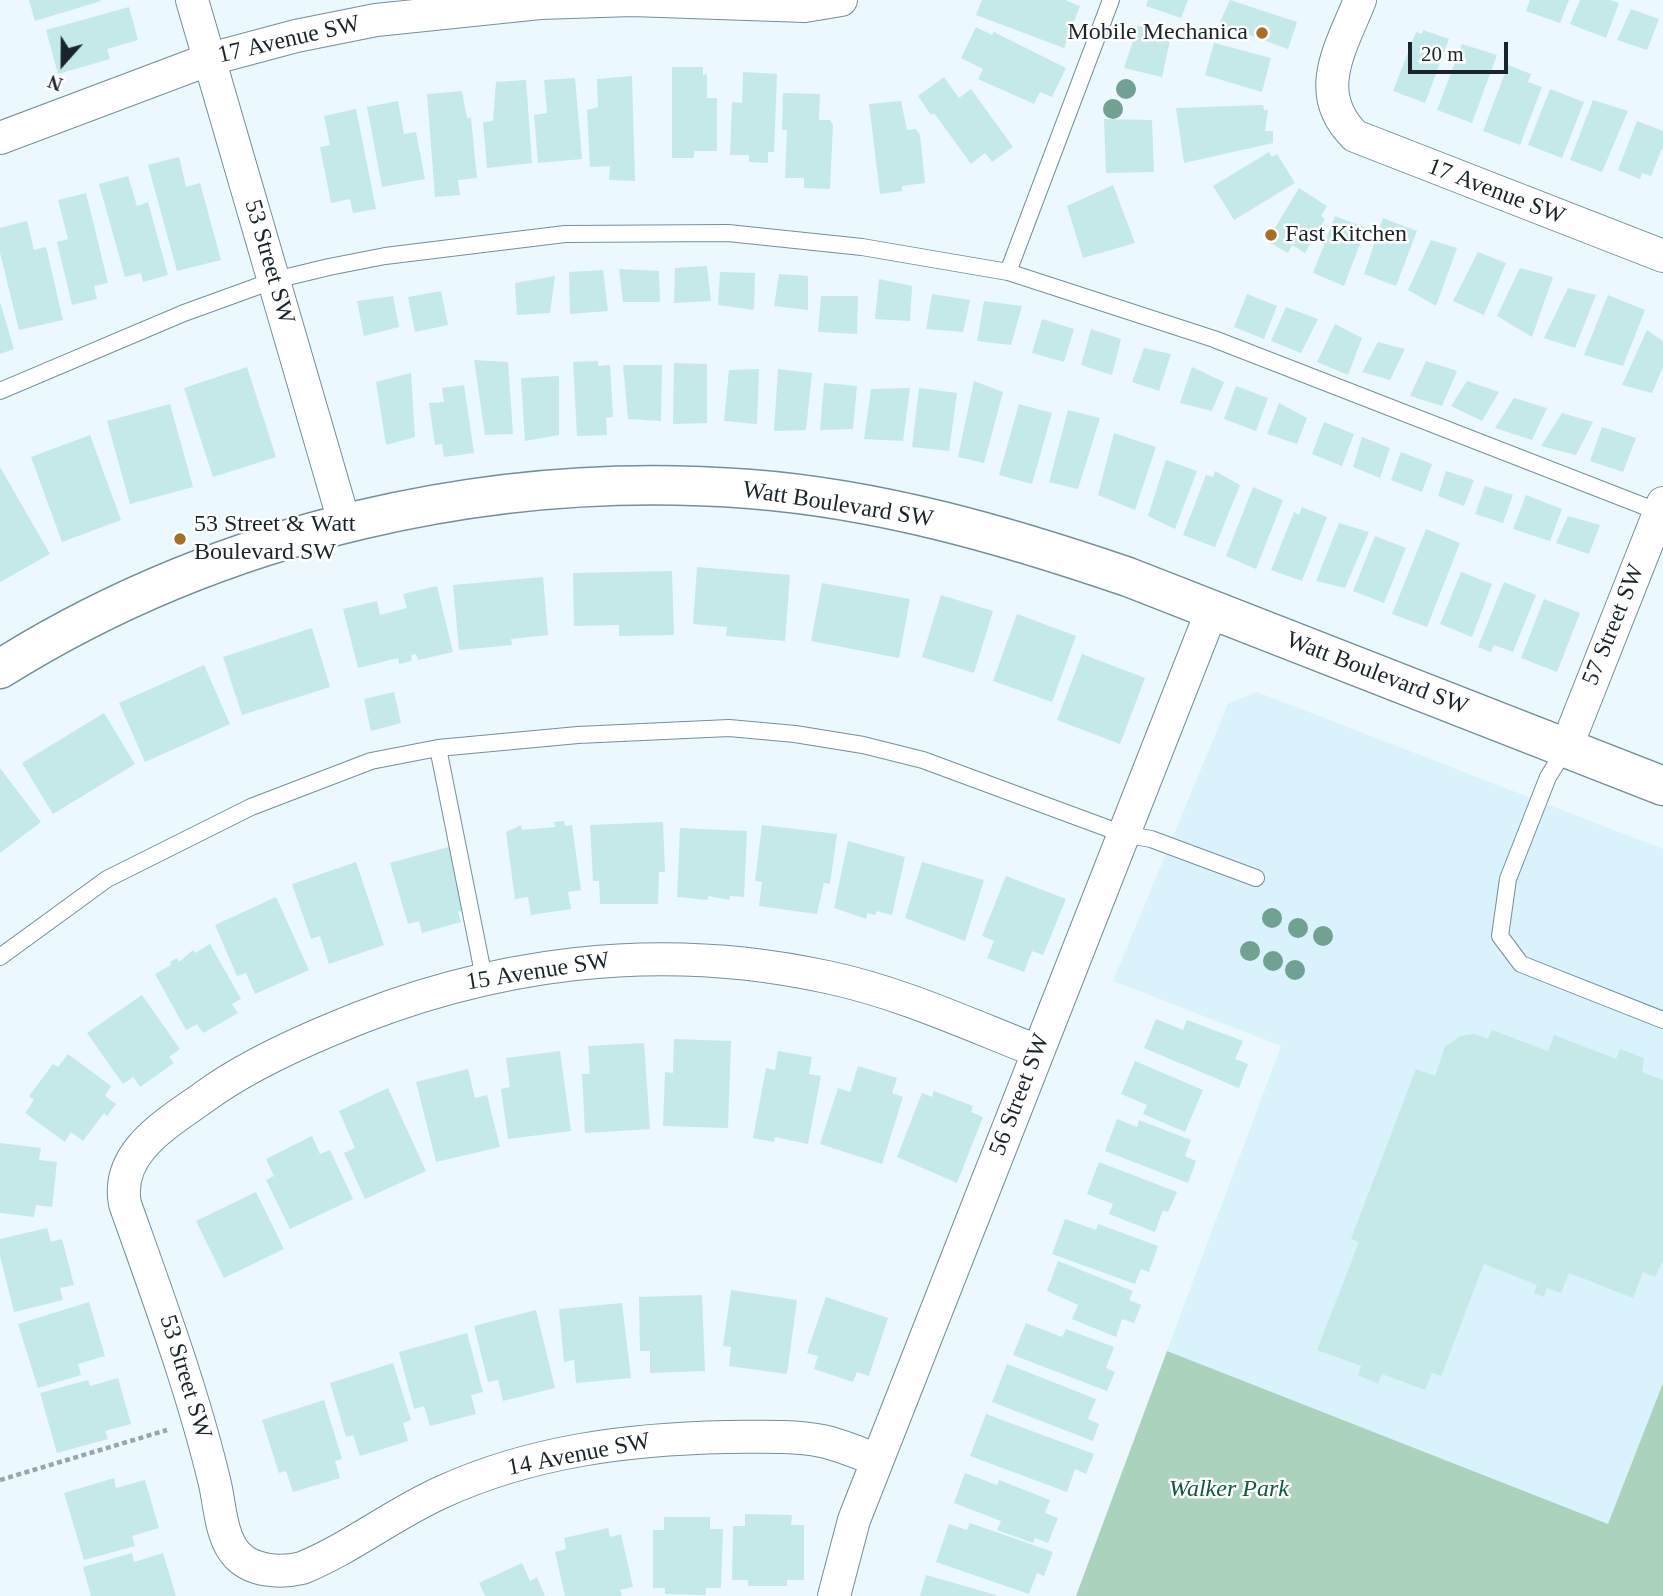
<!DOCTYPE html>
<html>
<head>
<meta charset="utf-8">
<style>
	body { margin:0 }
	#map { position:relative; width:1663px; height:1596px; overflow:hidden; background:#ebf8fd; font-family:"Times New Roman",serif }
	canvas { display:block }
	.north { position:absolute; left:28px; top:28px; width:70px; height:70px; -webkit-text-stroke:5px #fff; paint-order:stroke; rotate:201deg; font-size:19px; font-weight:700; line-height:28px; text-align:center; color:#19252a }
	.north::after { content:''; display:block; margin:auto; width:24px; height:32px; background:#19252a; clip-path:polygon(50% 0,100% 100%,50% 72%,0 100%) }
	.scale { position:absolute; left:1408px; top:42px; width:100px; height:32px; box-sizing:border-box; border:4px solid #19252a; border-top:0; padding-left:9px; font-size:21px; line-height:24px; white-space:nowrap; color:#19252a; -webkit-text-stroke:5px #fff; paint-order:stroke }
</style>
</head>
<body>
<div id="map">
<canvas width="1663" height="1596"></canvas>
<div class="north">N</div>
<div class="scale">20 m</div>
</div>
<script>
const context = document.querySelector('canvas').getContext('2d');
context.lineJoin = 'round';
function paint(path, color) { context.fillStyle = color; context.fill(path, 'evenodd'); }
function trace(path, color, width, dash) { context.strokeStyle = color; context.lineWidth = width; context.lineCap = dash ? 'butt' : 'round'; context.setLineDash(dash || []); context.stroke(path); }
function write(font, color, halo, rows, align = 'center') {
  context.font = font + ' "Times New Roman",serif'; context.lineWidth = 5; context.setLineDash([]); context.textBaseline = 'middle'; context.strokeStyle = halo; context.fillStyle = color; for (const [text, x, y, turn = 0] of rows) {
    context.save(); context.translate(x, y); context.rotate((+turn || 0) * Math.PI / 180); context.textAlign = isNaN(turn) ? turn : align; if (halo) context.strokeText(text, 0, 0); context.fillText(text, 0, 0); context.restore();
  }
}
paint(new Path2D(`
	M1257,692L1663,849V1383L1608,1525L1167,1351L1281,1046L1113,981L1228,704Z`), '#daf2fc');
paint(new Path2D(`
	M1167,1351L1608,1524L1663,1383V1596H1076Z`), '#aad2bd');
paint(new Path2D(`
	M29,0H101V1L35,21Z
	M982,0H1065L1080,6L1064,48L976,15Z
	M1148,0H1188L1181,18L1146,6Z
	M1230,0L1297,22L1288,49L1219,24Z
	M1530,0H1569L1560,23L1526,11Z
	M1580,0H1610L1619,3L1606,38L1570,24Z
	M129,7L138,40L107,49L110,59L58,74L46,30Z
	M1631,9L1659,19L1647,50L1617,40Z
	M1138,26L1172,31L1162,77L1124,68Z
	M976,27L992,35L994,32L1066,68L1052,97L1040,92L1034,104L978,79L983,69L961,58Z
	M1423,30L1449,39L1425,103L1393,91L1416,32L1422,34Z
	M1214,43L1271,58L1262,92L1205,75Z
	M1462,44L1497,55L1472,123L1437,110Z
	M1508,65L1531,74L1528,82L1542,87L1520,145L1483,131Z
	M672,67H703V75L707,74V98H717V151H694V158H672Z
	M743,72L777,74L774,152H768V163L749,162V155H730L732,102L742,103Z
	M632,76L635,181L609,180L610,166L590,167L587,110L598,107L597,79Z
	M944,77L959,98L971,89L1013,147L992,162L985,153L971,164L934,113L931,115L918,96Z
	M575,78L582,159L538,163L534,115L547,113L544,80Z
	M526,80L532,163L487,168L483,122L493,121L496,82Z
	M1550,89L1584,102L1562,158L1528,145Z
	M462,91L467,118H471L477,178L458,180L460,195L435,197L427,94Z
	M783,93L820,94L819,120H830L833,125L830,189L804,188V178H785L787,130H782Z
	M1593,100L1628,111L1602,172L1570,160Z
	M398,101L404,134L416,132L425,179L382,187L367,107Z
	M901,101L907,130L916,129L920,135L925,183L902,186V191L880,194L869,104Z
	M1263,105L1264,110H1268L1265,131H1273V143L1184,163L1176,108Z
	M356,109L376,209L353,213L350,199L331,203L320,147L330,145L324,116Z
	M1104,119L1152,120L1154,172L1106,173Z
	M1637,121L1663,131V146L1651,176L1642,173L1640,179L1618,170Z
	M1269,152L1272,157L1277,154L1295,183L1234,220L1213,186Z
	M179,157L186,187L200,183L221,260L177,271L148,165Z
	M128,176L137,206L148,202L168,275L143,282L141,273L125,277L99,184Z
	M1113,185L1135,243L1083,258L1067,206Z
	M1299,188L1327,206L1321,216L1325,219L1305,253L1292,245L1288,253L1267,241Z
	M86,193L108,283L94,286L97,299L72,305L57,242L68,239L58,200Z
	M1335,216L1366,228L1344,286L1313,273Z
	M1383,218L1417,231L1396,286L1364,274Z
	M27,221L34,250L46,247L63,320L19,330L0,253V228Z
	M1431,240L1457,248L1436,306L1408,290Z
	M1478,252L1506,263L1484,315L1453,301Z
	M707,266L711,301L674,303L675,268Z
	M1520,268L1553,277L1532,337L1497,316Z
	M619,269L659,271L660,302H623Z
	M603,270L608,311L570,314L569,272Z
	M720,272L755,273L754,310L718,305Z
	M779,274L808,276V310L774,306Z
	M555,276L550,313L517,315L515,283Z
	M879,279L912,286L910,321L875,319Z
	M1568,288L1596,295L1575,348L1544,338Z
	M441,291L448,325L415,332L408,297Z
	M932,294L970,300L963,332L926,329Z
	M1247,294L1277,306L1264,339L1234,327Z
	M1608,295L1645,310L1623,366L1584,355Z
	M393,296L399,327L364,336L357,301Z
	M821,296H858L857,334L818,332Z
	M984,301L1022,306L1011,345L977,341Z
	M0,302L14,349L0,354Z
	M1286,307L1318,319L1301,353L1271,341Z
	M1042,319L1074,329L1064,362L1032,353Z
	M1335,324L1362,338L1348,375L1317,362Z
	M1091,329L1121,339L1112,375L1081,365Z
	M1647,330L1663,341V367L1652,393L1622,385Z
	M1378,342L1405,349L1390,380L1362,372Z
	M1144,348L1171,354L1159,391L1132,382Z
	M474,360L508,362L513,434L485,435Z
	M598,361V366L610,365L613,417L606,418L607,435L577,436L573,362Z
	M1426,361L1457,371L1442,406L1410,396Z
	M674,363L707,364V423L673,424Z
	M623,365H662L661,421L628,419Z
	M247,367L276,457L213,477L184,388Z
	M1192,367L1224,382L1212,411L1180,403Z
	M759,369L757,424L724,421L729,370Z
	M778,369L812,373L806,430L774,431Z
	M411,373L415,437L386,445L376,382Z
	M559,376V435L525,441L521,378Z
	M974,381L1003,392L984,463L958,457Z
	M1467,381L1499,392L1482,421L1451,406Z
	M824,383L857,386L853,429L820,430Z
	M464,385L474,453L444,457L442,444L435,445L429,403L444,402L442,388Z
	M1236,386L1268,398L1256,431L1224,419Z
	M910,388L903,441L864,439L871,389Z
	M919,388L957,393L949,451L912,447Z
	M1514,398L1547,408L1532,440L1495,428Z
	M1279,403L1307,418L1297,444L1267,434Z
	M170,404L193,487L130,504L107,421Z
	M1019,404L1052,413L1032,484L999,475Z
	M1068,410L1100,418L1078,489L1049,482Z
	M1562,413L1593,422L1576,455L1541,446Z
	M1324,422L1354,434L1342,466L1312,454Z
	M1602,427L1636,438L1623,472L1590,461Z
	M1114,433L1156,447L1135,510L1098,495Z
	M90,435L121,520L62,542L31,457Z
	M1362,437L1390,448L1380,478L1353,467Z
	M1401,452L1432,464L1422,492L1391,480Z
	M1166,460L1197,471L1175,529L1148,516Z
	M0,467L50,554L0,582Z
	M1215,471L1240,485L1215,547L1183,535L1206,475L1213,477Z
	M1446,471L1474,480L1464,506L1438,496Z
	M1485,486L1513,495L1503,523L1475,514Z
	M1253,487L1283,500L1256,569L1226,556Z
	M1526,495L1562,509L1550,541L1513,529Z
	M1302,507L1327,517L1302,581L1271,570L1294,512L1299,515Z
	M1568,516L1600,525L1589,554L1556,543Z
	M1339,523L1369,532L1345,588L1316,581Z
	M1426,529L1460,543L1427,627L1392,614Z
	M1375,536L1406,548L1384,603L1353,591Z
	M697,567L790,575L785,641L726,636L727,627L693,624Z
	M672,571L674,635L619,636V625L574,626L573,573Z
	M1461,572L1492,584L1472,637L1440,624Z
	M543,577L548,635L511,639L512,645L459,650L453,585Z
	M1504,582L1536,595L1513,652L1494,645L1491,652L1478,647Z
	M822,583L910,599L899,658L811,641Z
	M437,586L453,652L418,660L416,654L411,655L412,661L399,664L398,658L358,668L343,609L377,601L380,615L407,608L403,594Z
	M941,595L993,611L974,673L922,657Z
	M1544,599L1580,613L1557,672L1521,658Z
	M1017,614L1076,636L1052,702L993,681Z
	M312,628L330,687L242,715L223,657Z
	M1082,654L1145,678L1120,744L1057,720Z
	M204,665L230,724L145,762L119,703Z
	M394,692L401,723L371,731L364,699Z
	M104,713L135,764L53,814L22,763Z
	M0,768L41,822L0,853Z
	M564,821L565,826L572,825L581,890L568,892L571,909L531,915L528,897L515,899L506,832L521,825L522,830L555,827L554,822Z
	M663,822L665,872H659L658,904H600L599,881H593L590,825Z
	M762,825L837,834L830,884L824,883L817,914L759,906L762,882L755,881Z
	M680,828L747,831L744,897L730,896L729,900L708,896V900L677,897Z
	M848,841L905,857L892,915L876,911V915L867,913L866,919L834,908Z
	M452,846L469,908L458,912L461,922L422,933L419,921L408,924L390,863Z
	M356,862L384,945L329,964L320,936L311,939L292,884Z
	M922,862L984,880L965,941L905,918Z
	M1006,876L1066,899L1043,955L1032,951L1024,972L987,958L994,941L982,936Z
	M276,897L309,970L255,994L246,973L237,976L215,925Z
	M210,944L241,999L232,1004L238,1013L203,1033L197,1024L186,1030L155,974L171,965L170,962L177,958L179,962L193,950L195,953Z
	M142,995L180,1049L169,1057L174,1063L140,1087L133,1077L123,1084L87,1033Z
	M1156,1019L1183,1030L1187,1020L1243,1041L1235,1059L1248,1064L1239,1088L1144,1048Z
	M1492,1030L1548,1051L1554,1035L1616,1059L1620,1049L1644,1058L1642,1072L1663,1080V1261L1655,1277L1643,1272L1633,1298L1569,1273L1561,1293L1547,1288L1544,1297L1534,1293L1537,1285L1484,1264L1441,1376L1432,1373L1425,1390L1382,1374L1378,1384L1358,1375L1361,1366L1317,1350L1359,1242L1351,1239L1416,1069L1435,1076L1445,1047L1460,1036L1474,1034L1488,1039Z
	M674,1039L731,1041L728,1128L663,1126L665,1072L673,1073Z
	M644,1043L650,1129L585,1133L582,1074H590L588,1046Z
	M560,1051L571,1131L508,1139L501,1089L510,1087L506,1058Z
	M778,1051L812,1057L809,1074L821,1076L808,1144L775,1137L774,1142L753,1138L766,1068L775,1070Z
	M68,1054L111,1086L105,1096L116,1104L107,1116L104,1113L83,1141L71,1132L65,1142L25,1113L34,1100L29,1096L53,1064L58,1067Z
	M1135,1061L1203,1090L1185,1132L1143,1114L1147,1105L1121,1094Z
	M858,1066L897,1078L892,1093L903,1097L882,1164L820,1144L838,1088L850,1092Z
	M468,1069L475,1098L487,1095L500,1147L436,1162L416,1082Z
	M388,1088L426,1171L365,1199L344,1153L355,1148L339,1111Z
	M934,1091L973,1106L971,1112L983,1117L957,1183L897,1157L922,1093L932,1097Z
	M1117,1119L1137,1127L1139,1120L1191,1140L1185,1156L1196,1161L1188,1183L1105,1151Z
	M312,1136L320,1154L330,1150L353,1199L290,1229L266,1180L274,1176L266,1159Z
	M0,1143L41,1148L39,1160L57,1162L52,1207L36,1205L34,1217L0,1213Z
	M1099,1162L1177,1192L1168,1212L1163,1210L1155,1232L1109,1214L1113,1204L1087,1194Z
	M256,1192L284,1249L224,1278L196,1221Z
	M1065,1219L1096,1230L1098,1224L1158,1246L1149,1272L1141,1269L1135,1284L1052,1254Z
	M47,1228L51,1242L62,1239L74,1285L60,1288L63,1300L14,1312L0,1256V1239Z
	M1058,1261L1133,1291L1129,1300L1141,1305L1134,1323L1122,1319L1116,1337L1072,1319L1078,1305L1047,1291Z
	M731,1290L797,1300L787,1374L729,1366L731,1347L723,1346Z
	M702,1295L705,1371L650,1373V1351H640L639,1297Z
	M826,1297L888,1318L869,1376L857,1372L853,1382L814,1369L818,1356L807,1353Z
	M89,1302L105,1356L78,1364L81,1375L38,1388L18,1324Z
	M622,1303L631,1378L576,1383L574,1360L564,1362L559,1309Z
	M536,1310L555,1388L503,1401L498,1380L488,1382L474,1326Z
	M1026,1323L1062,1337L1066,1329L1114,1347L1106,1368L1115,1372L1107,1391L1013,1355Z
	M467,1333L483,1392L471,1395L476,1414L430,1426L424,1406L414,1409L399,1352Z
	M393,1363L411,1420L403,1423L408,1441L360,1456L353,1435L346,1437L330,1383Z
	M1007,1364L1096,1399L1088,1419L1099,1424L1093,1441L992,1402Z
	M118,1378L131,1424L105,1431L108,1439L57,1453L40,1393L88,1380L90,1386Z
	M324,1400L342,1459L335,1461L340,1478L293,1492L286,1471L279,1473L262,1420Z
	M986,1414L1094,1454L1086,1474L1075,1469L1067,1492L970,1456Z
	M965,1473L997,1485L999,1480L1050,1500L1045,1513L1058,1518L1048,1543L1035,1538L1033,1543L997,1530L1001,1521L954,1503Z
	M114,1478L116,1488L145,1480L159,1528L132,1536L135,1546L84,1560L64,1493Z
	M745,1514L792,1515L791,1525H804V1580H787V1586H748V1580H732L733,1526H745Z
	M664,1517H710V1529H723L721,1588H706V1595L665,1594V1588H653V1530H664Z
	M970,1523L1053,1552L1044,1576L1037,1573L1029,1594L936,1562L949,1524L967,1530Z
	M608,1528L610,1537L621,1534L633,1587L620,1590L622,1596H565L555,1552L566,1549L564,1538Z
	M132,1553L134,1562L163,1553L176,1596H91L83,1567Z
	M522,1563L530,1581L537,1577L545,1596H485L479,1583Z
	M926,1575L996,1595V1596H920Z`), '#c5e9e8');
const lane = new Path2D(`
	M1008,272L1111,0
	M0,391L184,313L275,280L329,267L385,256L565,234L728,233L862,247L1008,272L1214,339L1659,512
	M438,748L484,978
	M1566,748L1548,777L1508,879L1500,936L1521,964L1663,1020
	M0,957L107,879L251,807L371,761L438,748L578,735L729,728L795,734L863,745L923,760L1123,834L1151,839L1256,878`);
const street = new Path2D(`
	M192,0L345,525
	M1360,0C1341,48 1311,93 1355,136L1663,256
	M0,138L210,59L296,36L376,20L540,3L632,0L805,6L841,0
	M1566,748L1663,503
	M877,1460C859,1453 841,1445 822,1441C791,1435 758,1437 727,1437C629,1439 532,1451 442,1492C393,1514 351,1548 302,1568C281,1573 253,1572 237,1555C221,1538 220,1506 215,1484C192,1388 158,1297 125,1204C115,1152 168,1123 204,1097C242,1069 287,1048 330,1030C488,962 658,940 827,977C899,992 968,1024 1037,1051
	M834,1596L854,1520L1212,610`);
const secondary = new Path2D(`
	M0,669C220,531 492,469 750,489C880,499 1005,535 1128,577L1663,786`);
trace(lane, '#72909c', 18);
trace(street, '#72909c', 34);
trace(secondary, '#72909c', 41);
trace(new Path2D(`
	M0,1480L167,1430`), '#98a5aa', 4.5, [5, 3.5]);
trace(lane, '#fff', 16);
trace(street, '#fff', 32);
trace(secondary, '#fff', 38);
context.fillStyle = '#70a193';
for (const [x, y] of [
	[1126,89],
	[1113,109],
	[1272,918],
	[1298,928],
	[1323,936],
	[1250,951],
	[1273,961],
	[1295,970]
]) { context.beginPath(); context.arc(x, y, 10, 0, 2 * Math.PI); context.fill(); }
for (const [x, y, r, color] of [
	[1262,33,7,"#a57029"],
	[1271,235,7,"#a57029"],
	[180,539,7,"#a57029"]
]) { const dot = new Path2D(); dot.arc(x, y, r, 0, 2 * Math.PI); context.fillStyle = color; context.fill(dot); trace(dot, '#fff', 2.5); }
write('24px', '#19252a', '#fff', [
	["Mobile Mechanica",1248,33,"right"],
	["Fast Kitchen",1285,235],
	["53 Street & Watt",194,525],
	["Boulevard SW",194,553]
], 'left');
write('24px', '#19252a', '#fff', [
	["17 Avenue SW",289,40,-13],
	["17 Avenue SW",1496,192,21],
	["53 Street SW",269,262,74],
	["Watt Boulevard SW",838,505,9],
	["57 Street SW",1614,625,-68],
	["Watt Boulevard SW",1377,674,21],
	["15 Avenue SW",538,972,-9],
	["56 Street SW",1020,1095,-69],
	["53 Street SW",185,1377,73],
	["14 Avenue SW",579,1455,-11]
]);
write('italic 24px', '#0c593d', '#fff', [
	["Walker Park",1229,1490]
]);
</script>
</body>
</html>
